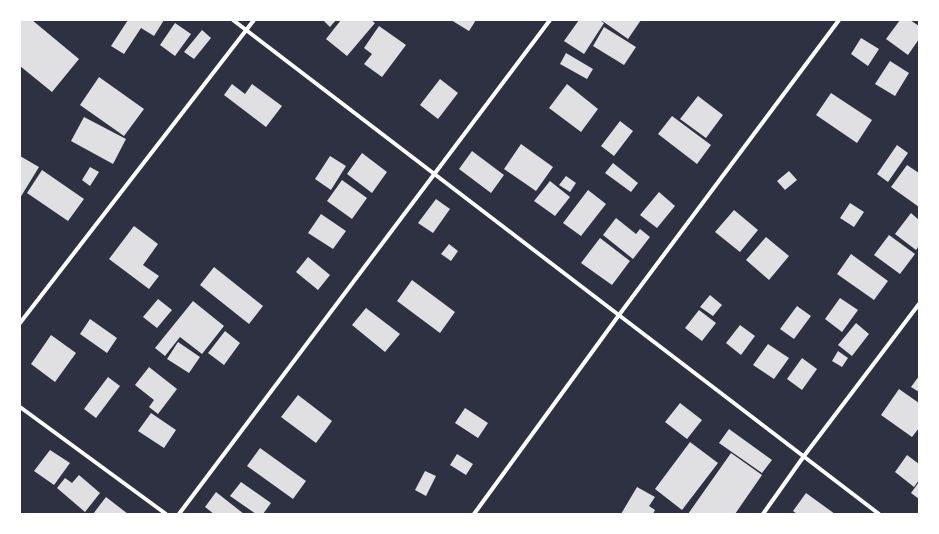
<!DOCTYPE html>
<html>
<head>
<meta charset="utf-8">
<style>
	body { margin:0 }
	#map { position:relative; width:939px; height:534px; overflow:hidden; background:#2d3142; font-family:"PT Sans",sans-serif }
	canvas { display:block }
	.frame { position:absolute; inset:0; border:21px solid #fff; pointer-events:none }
</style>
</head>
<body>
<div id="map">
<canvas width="939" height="534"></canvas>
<div class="frame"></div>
</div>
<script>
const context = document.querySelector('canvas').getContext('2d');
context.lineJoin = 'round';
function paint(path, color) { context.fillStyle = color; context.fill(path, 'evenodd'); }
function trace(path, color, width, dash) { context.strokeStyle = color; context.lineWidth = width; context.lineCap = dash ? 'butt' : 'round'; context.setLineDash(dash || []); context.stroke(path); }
paint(new Path2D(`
	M20,20H32L79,59L52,92L20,66Z
	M128,20H164L154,36L141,28L124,54L111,46Z
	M323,20H336L330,27Z
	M341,20H371L375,23L347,56L326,39Z
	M451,20H476L469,31Z
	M579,20H600L604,23L584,54L564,41Z
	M601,20H641L628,39Z
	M900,20H910L919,26V39L908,55L886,39Z
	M175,23L191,34L175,56L160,45Z
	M379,26L406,45L382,77L364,64L372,54L364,48Z
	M604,27L636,47L624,65L593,46Z
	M202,30L211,38L194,59L184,52Z
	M861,38L879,49L868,66L851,54Z
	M566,53L593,69L587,79L560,64Z
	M890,61L909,73L895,96L875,84Z
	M99,77L144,109L124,136L80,105Z
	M440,79L458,93L438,119L420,105Z
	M232,84L245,94L252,84L282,106L266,127L224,95Z
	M567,84L598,109L581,132L549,108Z
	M831,93L872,120L857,143L816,115Z
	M698,96L723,115L706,138L680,119Z
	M672,116L711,145L697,164L658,134Z
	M84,117L126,139L113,164L71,141Z
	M620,121L633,131L614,156L601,146Z
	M521,144L553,167L536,191L504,169Z
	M897,145L908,153L888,182L877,174Z
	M472,151L504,175L491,193L459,169Z
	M362,153L387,172L372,193L347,174Z
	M20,156L39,167L20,198Z
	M330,156L346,166L331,190L315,179Z
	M613,163L638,183L631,192L605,173Z
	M907,165L919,173V207L891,187Z
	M90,167L99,172L90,186L82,180Z
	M42,170L84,199L68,221L27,193Z
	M789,171L797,180L785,190L777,181Z
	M566,176L576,183L570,192L559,185Z
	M342,180L367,198L352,219L327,201Z
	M550,181L570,197L555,216L534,201Z
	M588,190L606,204L581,236L563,223Z
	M659,192L675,206L657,228L640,215Z
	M436,199L450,209L433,233L418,223Z
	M850,203L864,212L854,227L840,218Z
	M734,210L758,230L740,252L715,232Z
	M911,213L919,220V246L916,250L895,234Z
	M321,214L346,231L333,249L308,233Z
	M616,218L636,234L640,229L650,237L633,259L603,235Z
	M134,226L158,244L143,265L159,276L149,289L109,259Z
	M889,235L915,254L900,274L874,255Z
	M766,237L789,256L769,280L746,260Z
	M600,238L630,261L612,285L581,263Z
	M449,244L458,251L451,261L441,254Z
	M851,254L888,281L874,300L837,274Z
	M308,257L330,275L318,290L296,272Z
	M214,267L263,306L249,324L200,285Z
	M412,280L455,312L440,333L397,301Z
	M710,295L722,305L713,316L700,307Z
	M840,298L858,310L842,332L825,319Z
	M158,299L172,310L157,328L143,317Z
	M193,301L224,326L202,354L180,337L165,356L155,348Z
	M797,306L811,316L794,339L780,329Z
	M366,308L400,334L385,352L352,325Z
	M699,310L716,323L702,341L685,328Z
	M90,319L117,338L107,353L80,334Z
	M856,323L869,334L852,356L838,345Z
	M740,325L755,336L741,355L726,343Z
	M225,331L240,343L224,365L208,353Z
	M51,335L76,353L55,382L31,364Z
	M178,342L200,357L189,373L167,359Z
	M768,344L789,358L774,379L753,365Z
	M838,351L848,358L842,367L832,361Z
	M802,358L817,369L802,390L787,379Z
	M149,367L177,389L158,414L149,407L154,400L135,385Z
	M919,376V392L911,387Z
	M108,377L120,386L96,418L84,409Z
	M899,389L919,403V428L912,437L881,415Z
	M298,395L332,421L316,443L281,417Z
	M680,403L702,420L687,439L665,422Z
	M465,408L488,423L478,438L455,423Z
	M151,413L176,430L164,448L138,431Z
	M729,429L772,460L762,473L719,443Z
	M690,442L718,463L682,510L655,489Z
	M260,448L306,481L293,499L247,466Z
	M50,450L70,463L54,485L34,471Z
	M731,453L762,475L735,514H688Z
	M457,454L473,464L466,475L450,465Z
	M907,455L919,464V480L914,487L895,472Z
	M425,471L436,476L426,496L415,490Z
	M79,475L100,493L85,512L57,488L65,478L72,483Z
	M241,482L271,503L263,514H256L230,496Z
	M919,482V499L911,493Z
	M637,487L655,497L649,506L655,510L653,514H621Z
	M216,492L244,514H214L205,507Z
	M806,493L835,514H797L793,511Z
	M106,497L128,514H93Z`), '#e0e0e3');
trace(new Path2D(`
	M233,20L879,514
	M20,323L254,20
	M20,407L166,514
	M179,514L550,20
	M474,514L619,315L839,20
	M763,514L804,456L919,304`), '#fff', 4);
</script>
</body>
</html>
